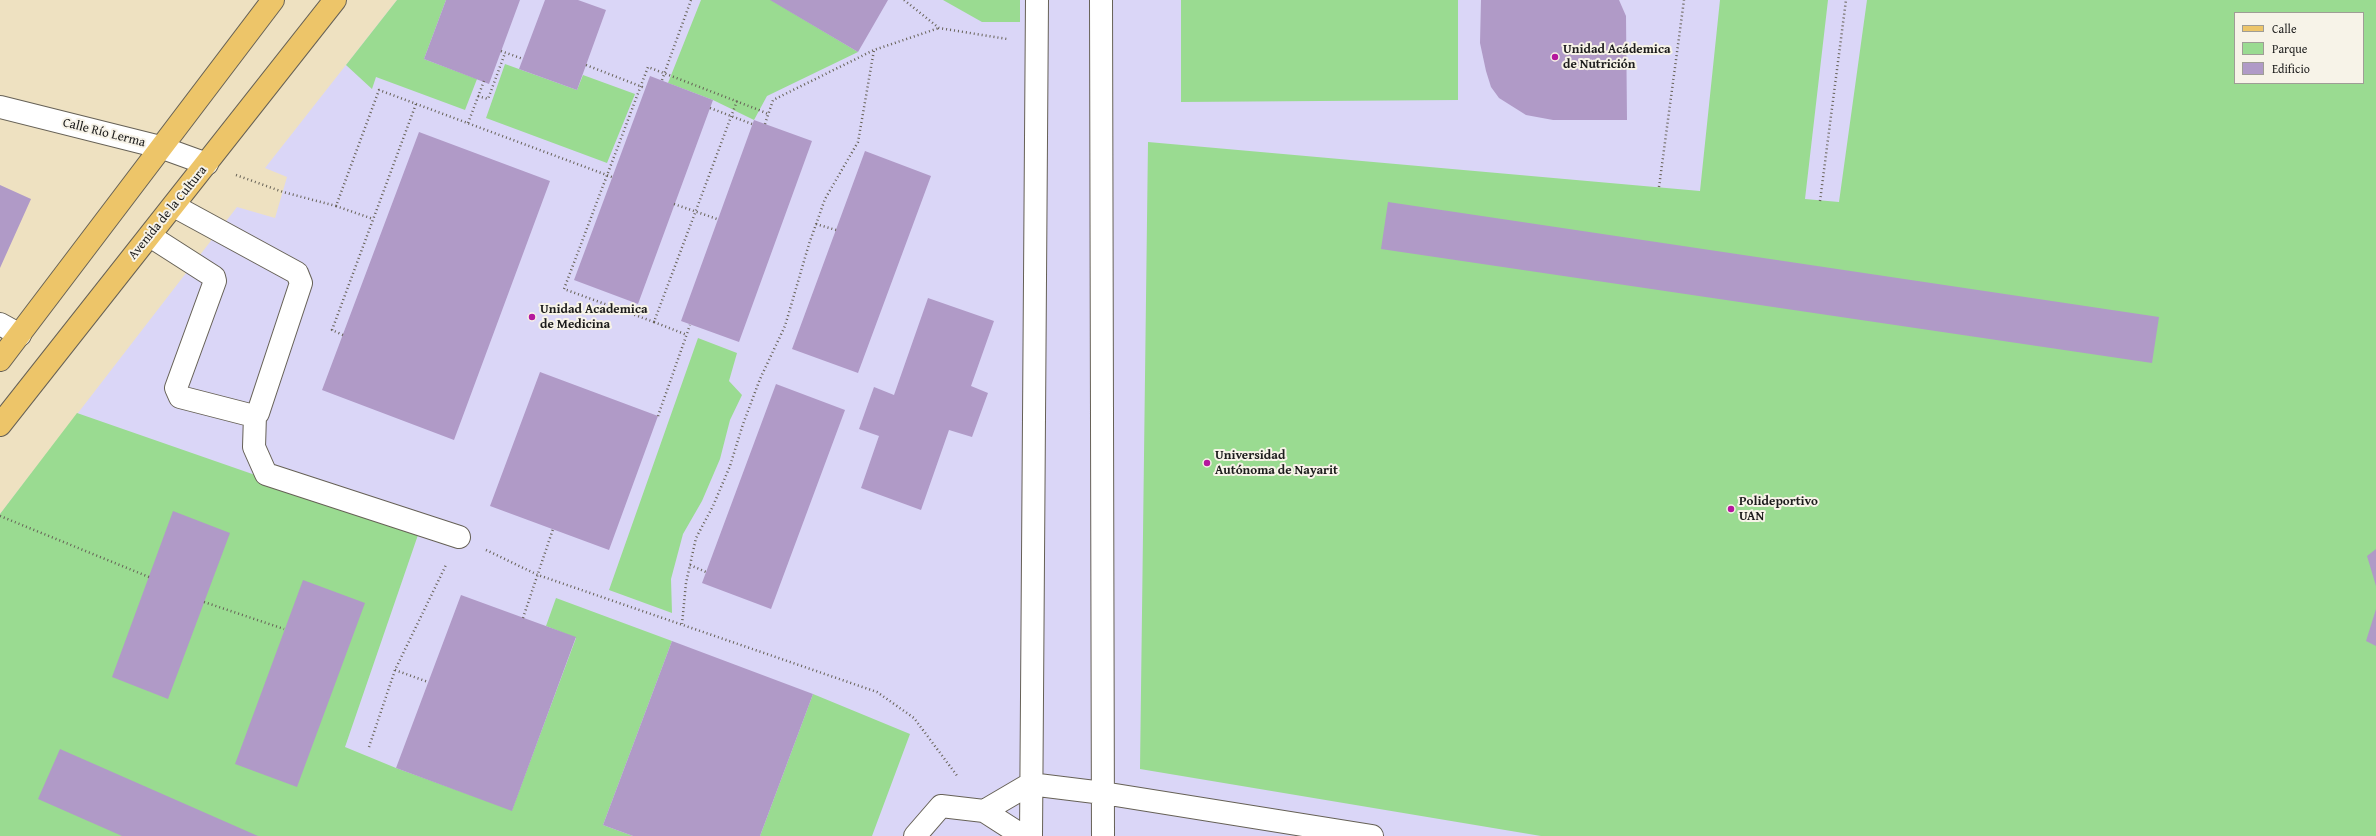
<!DOCTYPE html>
<html>
<head>
<meta charset="utf-8">
<style>
	body { margin:0 }
	#map { position:relative; width:2376px; height:836px; overflow:hidden; background:#eee1c1; font-family:"Gentium Book Plus",serif }
	canvas { display:block }
	.legend { position:absolute; left:2234px; top:12px; width:130px; height:72px; box-sizing:border-box; background:#f7f3e8; border:1px solid #9f9d96; margin:0; padding:5px 7px; list-style:none; font-size:12px; color:#1c1c1c }
	.legend li { display:flex; align-items:center; gap:8px; height:20px }
	.legend b { width:20px; border:1px solid #9f9d96 }
</style>
</head>
<body>
<div id="map">
<canvas width="2376" height="836"></canvas>
<ul class="legend">
<li><b style="height:5px;background:#edc569"></b>Calle</li>
<li><b style="height:11px;background:#9adb91"></b>Parque</li>
<li><b style="height:11px;background:#b09ac7"></b>Edificio</li>
</ul>
</div>
<script>
const context = document.querySelector('canvas').getContext('2d');
context.lineJoin = 'round';
function paint(path, color) { context.fillStyle = color; context.fill(path, 'evenodd'); }
function trace(path, color, width, dash) { context.strokeStyle = color; context.lineWidth = width; context.lineCap = dash ? 'butt' : 'round'; context.setLineDash(dash || []); context.stroke(path); }
function write(font, color, halo, rows, align = 'center') {
  context.font = font + ' "Gentium Book Plus",serif'; context.lineWidth = 4; context.setLineDash([]); context.textBaseline = 'middle'; context.strokeStyle = halo; context.fillStyle = color; for (const [text, x, y, turn = 0] of rows) {
    context.save(); context.translate(x, y); context.rotate((+turn || 0) * Math.PI / 180); context.textAlign = isNaN(turn) ? turn : align; if (halo) context.strokeText(text, 0, 0); context.fillText(text, 0, 0); context.restore();
  }
}
paint(new Path2D(`
	M397,0H2376V836H0V514L237,207L275,218L287,177L265,168ZM2235,13H2363V83H2235Z`), '#dad6f7');
paint(new Path2D(`
	M397,0H446L424,59L477,79L465,110L376,77L372,89L346,65Z
	M701,0H771L858,52L767,96L754,120L713,100L668,83Z
	M943,0H1020V22H982Z
	M1181,0H1458V100L1181,102Z
	M1720,0H1828L1805,199L1839,202L1867,0H2376V836H1541L1140,769L1148,142L1700,191ZM2235,13H2363V83H2235Z
	M505,64L577,90L583,75L635,94L607,163L486,118Z
	M698,338L737,353L729,381L742,395L730,420L720,459L702,501L683,534L671,579L672,613L609,590Z
	M77,413L419,532L345,747L396,768L512,810L576,638L546,626L556,598L672,641L603,825L633,836H0V514Z
	M813,694L910,734L872,836H760Z`), '#9adb91');
paint(new Path2D(`
	M446,0H520L489,84L424,59Z
	M545,0H578L606,10L577,90L519,69Z
	M770,0H888L858,52Z
	M1481,0H1619L1626,16L1627,120H1553L1526,115L1499,98L1491,87L1486,71L1480,43Z
	M650,76L713,100L638,304L574,280Z
	M754,120L812,141L739,342L681,321Z
	M419,132L550,181L454,440L322,390Z
	M865,151L931,176L858,373L792,349Z
	M0,185L31,199L0,268Z
	M1388,202L2159,317L2152,363L1381,249Z
	M928,298L994,321L971,386L988,393L972,437L949,430L921,510L861,488L879,436L859,429L874,387L894,395Z
	M540,372L658,416L609,550L490,506Z
	M776,384L845,410L771,609L702,583Z
	M173,511L230,533L168,699L112,677Z
	M2376,549V586L2367,556Z
	M303,580L365,603L297,787L235,764Z
	M461,595L576,637L512,811L396,768Z
	M2376,609V646L2366,641Z
	M672,641L813,694L760,836H633L603,825Z
	M60,749L258,836H122L38,799Z`), '#b09ac7');
const minor = new Path2D(`
	M1101,0L1103,836
	M0,107L160,147L207,164
	M150,236L214,277L215,281L176,388L180,397L250,415L258,413L301,283L297,273L174,206
	M0,324L20,335
	M255,415L254,447L266,474L459,537
	M984,811L1030,784L1103,793L1372,836
	M915,836L941,806L984,811L1023,836
	M1031,836L1037,0`);
const major = new Path2D(`
	M0,360L273,0
	M0,425L335,0`);
trace(minor, '#666156', 24);
trace(major, '#666156', 24);
trace(new Path2D(`
	M904,0L939,28L1007,39
	M501,51L523,59
	M586,65L645,88
	M662,80L691,0
	M478,96L488,99L505,53
	M737,101L654,322L564,289L648,67L759,110L768,114
	M710,108L752,124
	M468,123L484,81
	M765,124L773,100L874,50L939,28
	M236,175L283,192L336,206L379,90L612,177
	M1659,187L1684,0
	M1820,201L1846,0
	M674,204L717,219
	M336,206L373,219
	M816,224L836,230
	M654,322L687,335
	M343,335L332,330L416,104
	M658,416L690,325
	M0,516L149,577
	M486,550L538,575L877,692L914,718L958,777
	M690,565L706,572
	M204,602L284,629
	M523,618L553,529
	M682,624L686,583L696,538L713,506L730,466L743,424L760,379L785,326L809,244L825,199L858,142L874,50
	M395,670L428,682
	M369,747L395,670L446,565`), '#666156', 2.5, [1, 3]);
trace(minor, '#fff', 22);
trace(major, '#edc569', 22);
for (const [x, y, r, color] of [
	[1555,57,4,"#b5179e"],
	[532,317,4,"#b5179e"],
	[1207,463,4,"#b5179e"],
	[1731,509,4,"#b5179e"]
]) { const dot = new Path2D(); dot.arc(x, y, r, 0, 2 * Math.PI); context.fillStyle = color; context.fill(dot); trace(dot, '#f7f3e8', 1.5); }
write('bold 13px', '#1c1c1c', '#f7f3e8', [
	["Unidad Acádemica",1563,50],
	["de Nutrición",1563,65],
	["Unidad Academica",540,310],
	["de Medicina",540,325],
	["Universidad",1215,456],
	["Autónoma de Nayarit",1215,471],
	["Polideportivo",1739,502],
	["UAN",1739,517]
], 'left');
write('13px', '#1c1c1c', '#f7f3e8', [
	["Calle Río Lerma",104,133,14],
	["Avenida de la Cultura",168,213,-51]
]);
</script>
</body>
</html>
